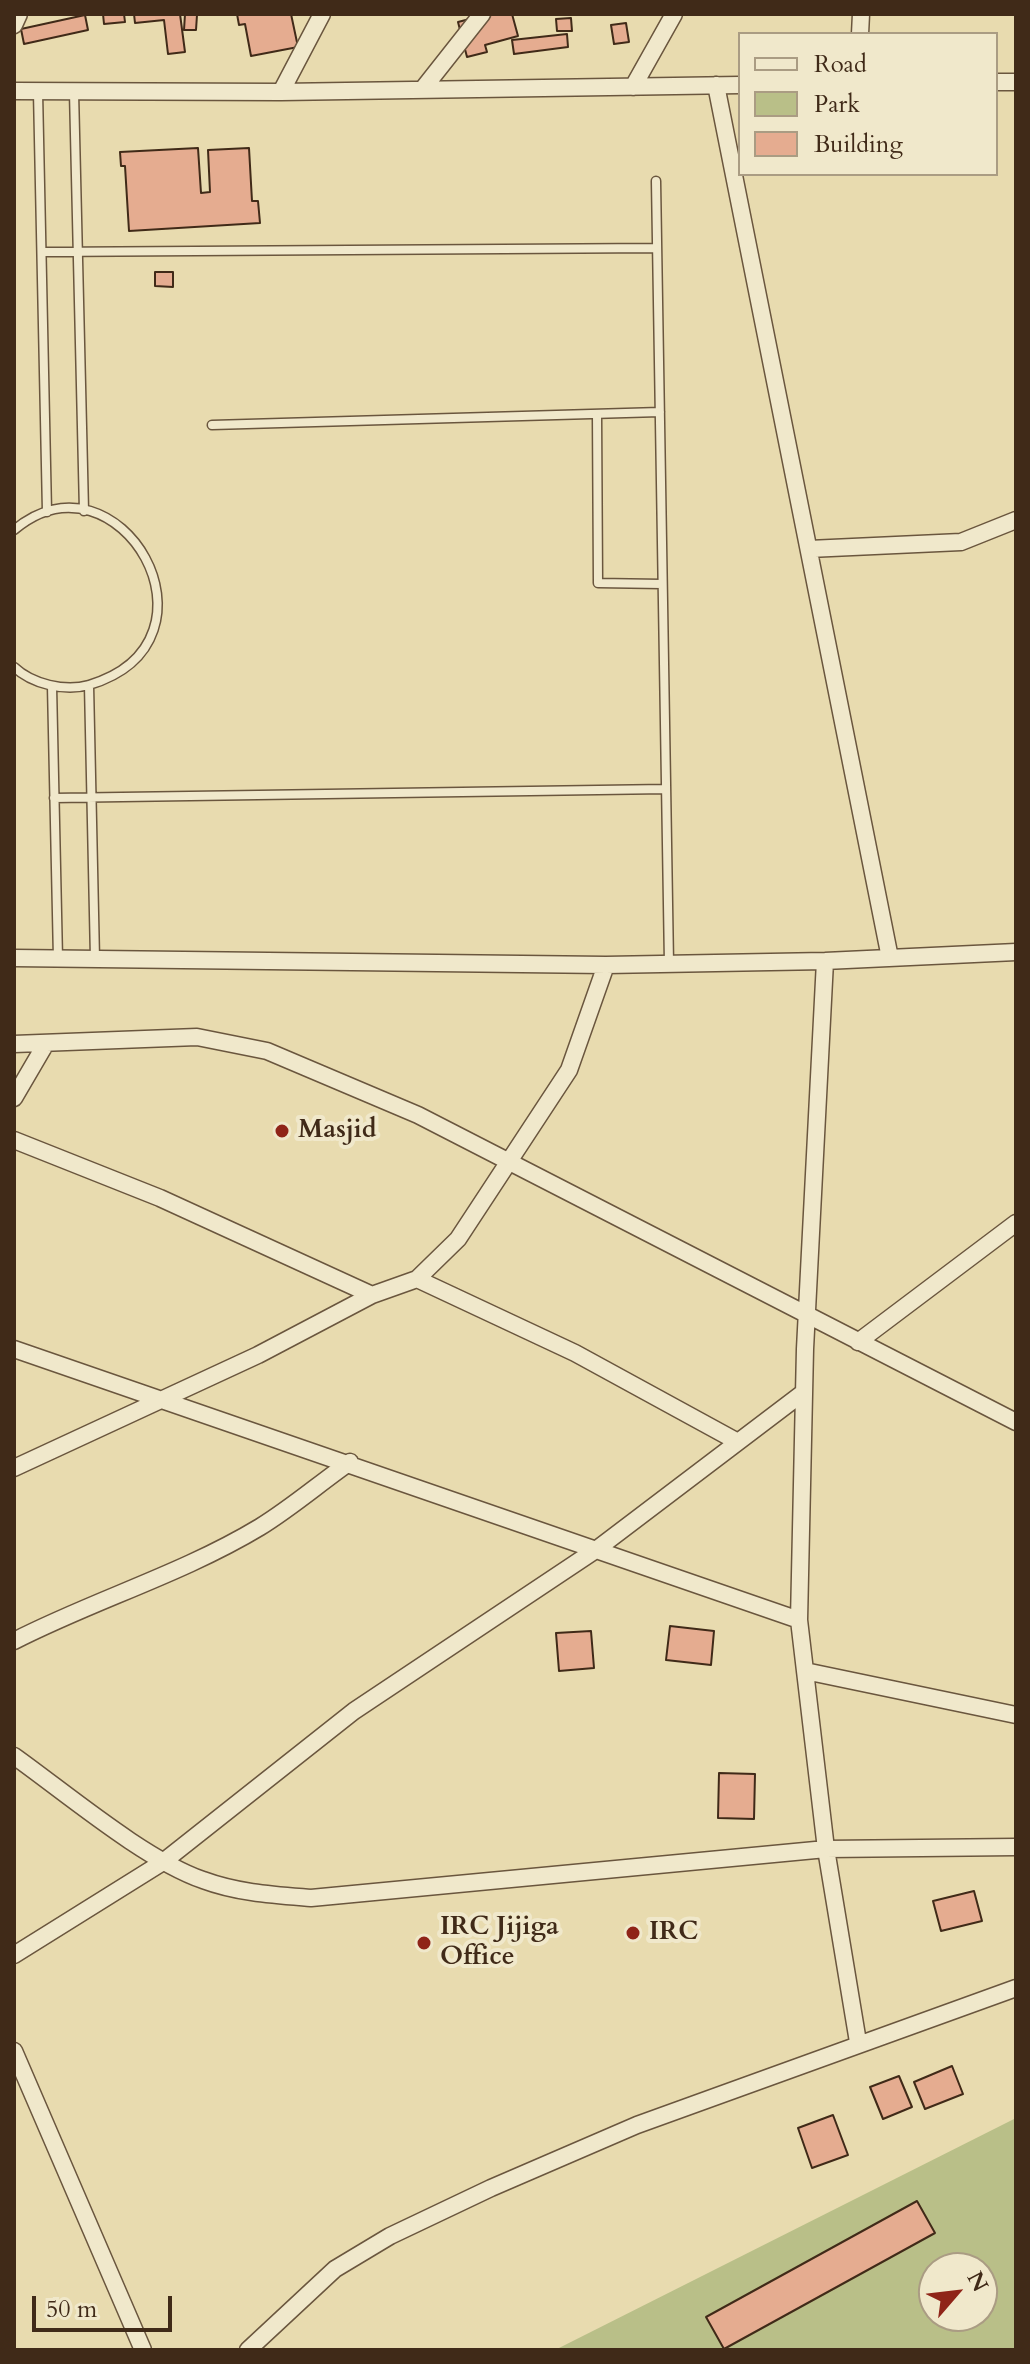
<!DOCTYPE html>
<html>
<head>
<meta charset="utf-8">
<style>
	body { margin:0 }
	#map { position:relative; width:1030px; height:2364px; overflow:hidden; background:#e8dbaf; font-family:Cardo,serif }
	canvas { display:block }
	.frame { position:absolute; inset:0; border:16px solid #402a18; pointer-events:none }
	.legend { position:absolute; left:738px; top:32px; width:260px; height:144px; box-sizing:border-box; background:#f0e8cb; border:2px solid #aa9c83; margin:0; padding:10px 14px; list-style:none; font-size:24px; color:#402a18 }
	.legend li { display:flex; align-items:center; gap:16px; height:40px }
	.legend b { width:40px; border:2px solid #aa9c83 }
	.north { position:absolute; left:918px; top:2252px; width:80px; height:80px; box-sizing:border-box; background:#f0e8cb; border:2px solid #aa9c83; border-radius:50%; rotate:62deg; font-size:22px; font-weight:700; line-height:32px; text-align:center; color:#402a18 }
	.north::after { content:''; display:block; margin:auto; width:28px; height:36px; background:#8f2418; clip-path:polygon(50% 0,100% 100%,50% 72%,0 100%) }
	.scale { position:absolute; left:32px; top:2296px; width:140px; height:36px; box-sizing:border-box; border:4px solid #402a18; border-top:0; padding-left:10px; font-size:24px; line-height:28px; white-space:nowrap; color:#402a18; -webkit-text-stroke:6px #f0e8cb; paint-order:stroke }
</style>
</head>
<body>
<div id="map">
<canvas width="1030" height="2364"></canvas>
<div class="frame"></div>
<ul class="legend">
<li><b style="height:10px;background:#f0e8cb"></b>Road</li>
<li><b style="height:22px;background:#b9bf88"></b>Park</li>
<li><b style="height:22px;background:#e5ac90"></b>Building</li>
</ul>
<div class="north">N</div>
<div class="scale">50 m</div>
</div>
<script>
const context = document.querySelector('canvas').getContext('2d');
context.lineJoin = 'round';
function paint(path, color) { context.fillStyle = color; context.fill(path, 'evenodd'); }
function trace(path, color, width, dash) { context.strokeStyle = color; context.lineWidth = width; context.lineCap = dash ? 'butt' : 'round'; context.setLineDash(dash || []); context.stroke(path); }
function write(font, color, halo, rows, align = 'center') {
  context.font = font + ' Cardo,serif'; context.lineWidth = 8; context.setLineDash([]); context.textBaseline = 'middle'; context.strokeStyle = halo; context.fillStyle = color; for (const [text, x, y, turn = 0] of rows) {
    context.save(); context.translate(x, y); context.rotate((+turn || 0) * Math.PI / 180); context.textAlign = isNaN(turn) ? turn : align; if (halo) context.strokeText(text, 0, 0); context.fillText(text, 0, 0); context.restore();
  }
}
paint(new Path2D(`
	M1016,2118V2350H555ZM934,2268H982V2316H934Z`), '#b9bf88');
const building = new Path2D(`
	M103,14H124L125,22L104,24Z
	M134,14H180L185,52L168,54L164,20L135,23Z
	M185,14L197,15L196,30H184Z
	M237,14H291L298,47L251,56L245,24L239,25Z
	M489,14H512L518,36L485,45L487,52L467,57L458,22Z
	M85,15L88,30L24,44L21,29Z
	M571,18L572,31H557L556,19Z
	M626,23L629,42L614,44L611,25Z
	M567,34L568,47L514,54L512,40Z
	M198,148L201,193L210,192L208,150L249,148L252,201H258L260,223L129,231L125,166H121L120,152Z
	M155,272H173V287L155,286Z
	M670,1626L714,1631L711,1665L666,1660Z
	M591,1631L594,1668L559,1671L556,1633Z
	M719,1773L755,1774L754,1819L718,1818Z
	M974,1891L982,1921L941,1931L933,1901Z
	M952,2066L963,2094L925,2109L914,2082Z
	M899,2076L912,2107L883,2119L870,2087Z
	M833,2115L848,2155L812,2168L798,2128Z
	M917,2201L935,2233L724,2349L706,2317Z`);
paint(building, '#e5ac90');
trace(building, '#402a18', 2);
const lane = new Path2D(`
	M38,92L47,512
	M74,92L84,511
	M656,181L669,964
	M42,252L657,248
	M597,414L598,583L662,584
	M212,425L660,412
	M14,530C118,442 235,641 89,685C65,692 32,684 14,667
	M89,685L95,959
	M52,686L58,959
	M54,798L666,789`);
const street = new Path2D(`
	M14,25L19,14
	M860,34L861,14
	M996,82H1016
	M716,85L890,958
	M633,87L674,14
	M422,90L482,14
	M14,91L281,92L740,85
	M281,92L322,14
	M809,549L961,542L1016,520
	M14,958L606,965L825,961L1016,952
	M825,961L805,1349L799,1620L826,1849L858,2042
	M14,1044L197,1037L267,1051L418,1115L1016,1422
	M14,1098L45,1045
	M14,1140L160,1198L372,1295
	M417,1279L575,1353L738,1442
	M858,1342L1016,1223
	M14,1349L799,1620
	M14,1468L258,1355L372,1295L417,1279L458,1239L569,1070L606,965
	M14,1641C94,1600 182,1574 260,1527C291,1508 320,1483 350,1462
	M805,1671L1016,1715
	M14,1756C66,1793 145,1860 203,1880C238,1893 274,1895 311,1898L826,1849L1016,1847
	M14,1955L163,1862L354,1711L597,1549L804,1392
	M14,2051L143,2350
	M248,2350L335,2269L390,2236L491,2188L637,2125L1016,1988`);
trace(lane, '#6a563e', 11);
trace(street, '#6a563e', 19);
trace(lane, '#f0e8cb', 8);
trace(street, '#f0e8cb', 16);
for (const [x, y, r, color] of [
	[282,1131,8,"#8f2418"],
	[633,1933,8,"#8f2418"],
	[424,1943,8,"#8f2418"]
]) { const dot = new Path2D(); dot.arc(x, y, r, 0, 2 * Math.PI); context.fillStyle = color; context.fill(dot); trace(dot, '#f0e8cb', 3); }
write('bold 26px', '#402a18', '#f0e8cb', [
	["Masjid",298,1131],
	["IRC Jijiga",440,1928],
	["Office",440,1958],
	["IRC",649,1933]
], 'left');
</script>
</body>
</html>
